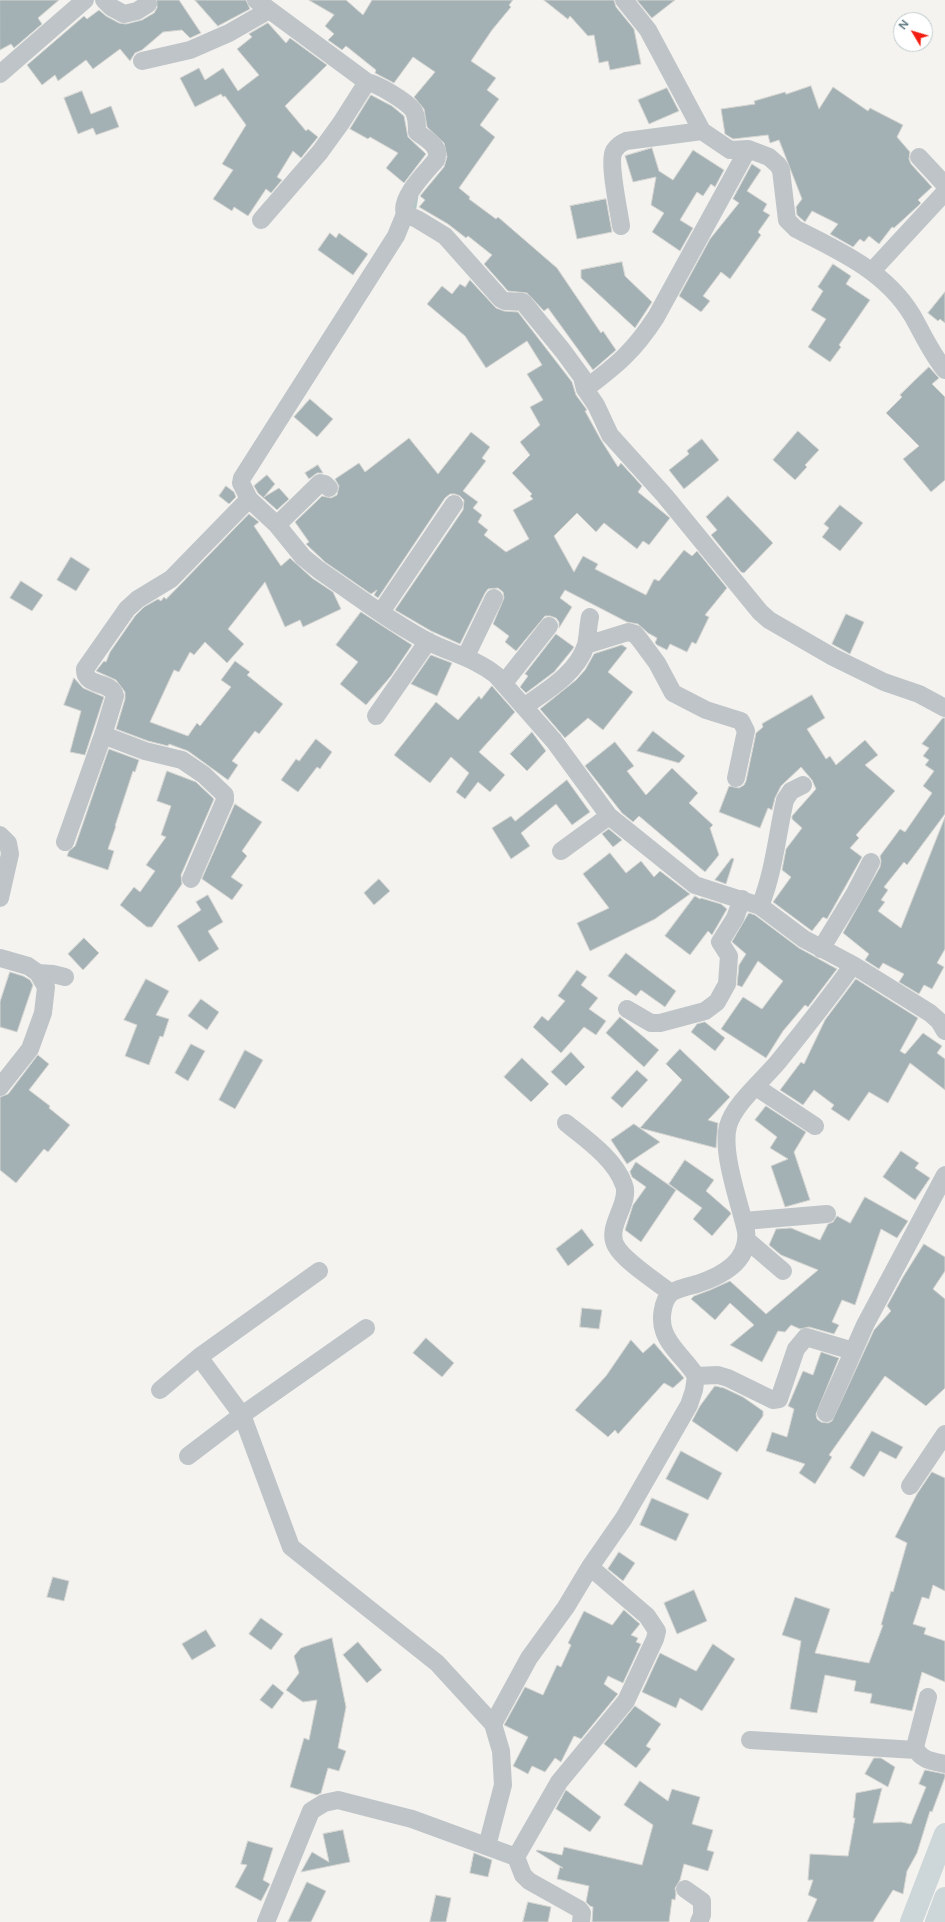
<!DOCTYPE html>
<html>
<head>
<meta charset="utf-8">
<style>
	body { margin:0 }
	#map { position:relative; width:945px; height:1922px; overflow:hidden; background:#f4f3ef; font-family:Figtree,sans-serif }
	canvas { display:block }
	.north { position:absolute; left:893px; top:12px; width:40px; height:40px; box-sizing:border-box; background:#fff; border:1px solid #bfcacd; border-radius:50%; rotate:308deg; font-size:11px; font-weight:700; line-height:16px; text-align:center; color:#607a83 }
	.north::after { content:''; display:block; margin:auto; width:14px; height:18px; background:#f31d11; clip-path:polygon(50% 0,100% 100%,50% 72%,0 100%) }
</style>
</head>
<body>
<div id="map">
<canvas width="945" height="1922"></canvas>
<div class="north">N</div>
</div>
<script>
const context = document.querySelector('canvas').getContext('2d');
context.lineJoin = 'round';
function trace(path, color, width, dash) { context.strokeStyle = color; context.lineWidth = width; context.lineCap = dash ? 'butt' : 'round'; context.setLineDash(dash || []); context.stroke(path); }
function paint(path, color) { context.fillStyle = color; context.fill(path, 'evenodd'); }
trace(new Path2D(`
	M413,214L416,197`), '#b5c6c8', 4.5);
const building = new Path2D(`
	M0,0H59L38,18L42,24L14,48L11,44L0,50Z
	M157,0H179L201,33L190,38L182,30L163,32L142,50L135,53L130,61L120,49L93,69L86,60L58,81L55,75L42,85L27,65L84,16L87,19L99,10L106,16L119,23L126,24L142,20L154,13L157,8Z
	M195,0H246L250,9L218,26Z
	M309,0H346L363,15L372,0H513L509,5L511,7L492,30L471,61L496,78L487,90L499,99L480,125L495,137L459,188L470,197L469,199L496,219L498,217L557,268L601,333L603,331L616,350L593,370L548,308L544,311L527,293L508,291L484,264L492,255L468,236L466,238L448,224L419,207L425,200L420,196L444,167L447,157L444,143L427,127L424,109L414,97L435,72L413,57L394,83L375,73L376,70L346,46L342,50L328,40L334,34L325,26L334,15Z
	M544,0H614L616,7L634,29L641,64L610,70L608,61L599,63L594,35L588,36L570,16L568,19Z
	M637,0H675L652,18Z
	M268,23L286,43L290,38L327,65L285,106L306,131L308,129L318,137L301,158L293,151L277,177L282,180L271,193L266,189L248,216L234,207L232,211L213,199L233,170L222,164L246,125L225,96L223,97L221,94L195,107L180,78L199,68L205,80L223,68L238,91L259,75L237,49L252,37L249,34Z
	M811,86L819,109L833,87L868,111L870,108L903,125L897,137L910,152L909,159L911,164L932,187L918,200L921,203L918,206L894,228L892,227L879,244L869,236L864,242L860,239L853,247L830,234L838,224L812,211L805,222L797,215L796,207L802,199L779,140L770,143L768,135L733,139L725,134L721,109L755,104L754,101L785,92L786,94Z
	M667,88L679,111L649,124L638,100Z
	M82,91L91,114L111,106L119,127L96,135L93,128L78,134L64,98Z
	M371,95L392,106L404,116L408,137L426,154L404,183L386,168L398,153L370,137L368,139L350,129Z
	M652,148L659,171L673,180L693,150L724,170L715,187L711,184L703,196L697,192L680,220L693,228L680,251L652,232L664,213L651,205L656,177L633,182L625,156Z
	M752,164L761,170L747,191L767,204L763,211L770,215L758,232L761,235L730,279L721,272L703,296L710,301L701,312L679,296L710,239L739,203L733,199Z
	M606,199L612,232L577,239L570,206Z
	M330,233L336,238L339,233L368,254L353,275L318,250Z
	M622,262L625,276L652,302L635,328L581,278V270Z
	M833,264L851,276L846,284L870,300L839,345L841,347L830,362L808,347L826,319L811,310L823,291L818,287Z
	M470,280L496,308L504,311L518,312L572,382L576,395L587,410L585,411L601,440L618,467L621,463L642,486L638,492L670,518L649,545L643,541L637,549L604,523L596,532L577,513L554,536L574,572L583,556L598,564L595,569L646,595L654,579L659,581L684,550L692,556L697,551L727,588L705,615L709,617L696,644L692,642L687,652L670,644L667,650L657,645L655,643L657,638L648,633L638,624L627,622L565,590L560,598L572,607L559,628V622L556,618L550,616H545L516,651L505,642L509,636L493,624L504,598L503,592L498,588L488,589L485,593L460,644L431,631L395,610L463,510L464,500L460,496L455,494H450L445,498L378,598L374,595L377,590L371,594L325,562L306,544L309,542L295,522L322,496L331,498L337,495L339,486L335,479L359,463L365,472L409,438L438,474L471,432L490,447L482,458L486,461L463,491L478,502L473,508L482,515L478,522L488,530L484,535L506,552L529,539L513,510L533,499L530,496L532,494L512,473L530,455L520,442L540,425L530,407L543,400L527,374L542,365L527,341L486,368L465,336L427,304L442,286L452,294L460,284L465,287Z
	M945,292V323L940,319L938,321L928,313Z
	M929,367L939,378L932,384L945,397V480L931,492L903,459L919,446L886,413L902,397L900,395Z
	M310,399L333,419L317,437L294,417Z
	M798,431L819,450L805,465L807,467L795,480L773,460Z
	M702,439L719,460L684,489L669,470L689,454L687,451Z
	M318,465L323,473H317L309,479L305,473Z
	M267,475L275,484L264,497L279,488L289,499L277,510L258,493L254,486Z
	M226,486L234,492L236,497L229,504L219,496Z
	M728,496L773,543L744,573L741,572L711,535L717,530L706,517Z
	M840,505L863,523L840,551L822,537L829,528L824,524Z
	M249,514L259,522L254,526L281,566L290,558L312,578L333,592L341,609L303,627L300,620L285,627L265,582L228,629L244,644L227,663L205,642L194,655L190,652L179,672L174,670L150,722L188,736L197,723L200,726L231,687L221,680L235,661L250,672L247,675L283,704L259,734L255,731L232,761L238,765L228,780L188,751L169,744L168,746L148,741L116,729L125,699V692L116,680L96,671L104,661L106,662L110,652L135,616L144,607L158,599L161,601L164,597L166,599Z
	M71,557L90,569L76,591L57,580Z
	M21,581L43,595L32,611L10,598Z
	M361,612L412,645L391,676L366,705L340,684L358,662L336,645Z
	M846,614L864,622L850,654L832,644Z
	M556,634L574,647L572,650L554,672L526,693L520,687L528,676L525,674Z
	M622,645L627,648L608,672L633,692L603,730L588,718L565,738L540,709L576,680L585,670L594,654Z
	M431,655L452,663L437,696L411,684Z
	M74,678L83,688L104,697L85,755L70,752L81,711L64,705Z
	M492,686L515,712L479,752L505,775L490,792L478,782L465,799L456,792L469,773L451,757L430,783L394,755L436,702L458,720L479,696L481,699Z
	M812,695L825,718L807,729L826,759L830,756L836,765L865,740L878,755L865,765L895,791L856,835L859,838L850,848L862,857L827,919L823,917L812,931L773,902L791,877L782,870L786,849L802,828L792,819V816L816,789L812,780L801,767L781,786L775,798L772,810L768,808L760,828L719,812L729,786L739,788L744,785L746,781L756,733L763,727L762,724Z
	M943,718H945V814L907,865L904,862L884,887L888,890L881,900L885,902L878,911L901,928L945,817V949L937,963L944,967L932,989L924,985L919,994L899,982L904,974L883,963L879,969L865,960L869,954L843,933L880,867L881,861L880,856L900,829L905,832L932,793L923,786L934,771L925,765L929,760L923,756L929,748L922,744Z
	M653,731L685,756L679,763L637,751Z
	M532,732L546,751L527,771L510,754Z
	M316,739L332,752L320,769L317,767L298,792L281,780L296,759L299,761Z
	M615,742L634,766L627,771L646,795L672,768L698,793L689,803L713,825L710,828L719,855L705,872L639,816L633,822L622,813L585,766Z
	M109,749L139,760L135,772L133,771L115,826H116L108,849L114,851L108,870L67,856L69,851L75,846Z
	M167,771L196,782L214,799L181,875L182,884L152,927H147L120,905L134,887L140,892L155,871L146,865L166,837L161,835L171,806L157,801Z
	M567,780L590,812L572,825L556,804L521,833L530,846L511,859L492,828L511,816L515,821Z
	M235,804L262,822L242,851L247,856L231,877L243,885L232,900L202,879Z
	M609,829L622,840L613,847L602,834Z
	M610,853L626,873L641,861L654,877L660,871L690,894L655,919L590,951L577,923L609,908L583,874Z
	M732,858L734,859L726,884L715,880Z
	M379,879L390,891L374,905L364,893Z
	M208,895L223,922L208,931L219,949L199,962L177,926L201,910L196,902Z
	M695,896L700,899L701,898L721,904L727,909L712,935L708,931L690,955L665,936Z
	M749,913L755,915L799,948L837,969L808,1007L805,1005L783,1031L766,1058L721,1029L743,997L762,1009L783,981L758,961L742,987L737,985L739,965L746,954L732,942Z
	M84,938L99,953L83,970L68,954Z
	M626,953L676,991L665,1007L641,990L636,996L608,976Z
	M577,970L587,977L581,985L598,998L589,1009L606,1021L596,1035L584,1027L561,1053L533,1027L542,1016L548,1021L565,1001L558,996Z
	M10,972L23,976L30,980L33,985L17,1032L0,1027V1002Z
	M146,979L169,991L156,1015L169,1019L163,1037L160,1036L149,1065L125,1056L137,1025L124,1020Z
	M856,979L918,1018L900,1051L905,1054L923,1033L942,1046L937,1053L945,1059V1090L910,1063L888,1103L869,1092L849,1121L831,1109L834,1105L814,1090L803,1105L780,1090L801,1062L804,1064L825,1020Z
	M201,999L219,1012L207,1030L188,1016Z
	M620,1017L659,1050L644,1067L606,1033Z
	M705,1022L725,1038L715,1051L691,1032L697,1024Z
	M191,1044L205,1051L188,1081L175,1073Z
	M680,1049L730,1097L708,1120L718,1123L716,1148L640,1128L682,1080L666,1064Z
	M245,1050L263,1060L235,1109L219,1100Z
	M571,1052L585,1067L566,1086L551,1072Z
	M38,1055L49,1064L29,1090L50,1106L49,1108L70,1125L48,1152L44,1149L16,1183L0,1170V1097L8,1094Z
	M522,1058L549,1084L531,1102L504,1077Z
	M637,1070L648,1080L622,1108L611,1098Z
	M766,1106L806,1132L794,1152L810,1200L785,1207L771,1166L788,1159L770,1148L777,1137L755,1120Z
	M634,1124L660,1142L627,1164L611,1140Z
	M901,1151L919,1163L915,1168L930,1178L915,1200L883,1177Z
	M685,1160L714,1180L706,1191L730,1212L731,1214L712,1236L693,1219L702,1208L669,1184Z
	M636,1162L676,1190L641,1242L625,1230L633,1205L646,1187L632,1177L630,1172Z
	M865,1197L908,1221L897,1238L881,1229L855,1305L842,1300L832,1322L839,1325L834,1334L809,1327L800,1329L791,1325L785,1332L778,1331L762,1362L730,1345L754,1325L730,1303L715,1320L691,1299L694,1296L710,1290L730,1281L766,1314L818,1270L781,1255L769,1245L776,1229L791,1228L820,1240L828,1224L833,1222L837,1216L850,1223Z
	M582,1229L594,1245L568,1266L556,1249Z
	M924,1244L945,1257V1271L933,1289L945,1299V1388L926,1406L885,1376L829,1455L832,1457L815,1484L799,1473L805,1464L766,1451L772,1432L787,1437L794,1409L788,1406L803,1371L813,1375L821,1352L839,1358L816,1414L817,1419L821,1422L828,1423L832,1421L874,1330L891,1311L887,1306L903,1277Z
	M582,1308L602,1310L599,1329L580,1327Z
	M426,1338L454,1363L442,1377L413,1353Z
	M631,1340L643,1353L654,1343L684,1378L673,1388L664,1383L618,1434L615,1430L608,1437L575,1410L606,1376Z
	M715,1386L724,1388L743,1397L763,1411V1416L737,1452L692,1421L700,1406Z
	M872,1431L903,1447L896,1459L880,1451L864,1477L850,1468Z
	M681,1451L722,1473L708,1500L666,1479Z
	M932,1472L945,1478V1591L933,1585L929,1599L922,1597L913,1624L926,1628L924,1634L945,1641V1682L922,1672L912,1711L870,1703L872,1694L854,1691L856,1681L825,1675L817,1713L790,1709L801,1641L782,1635L795,1597L830,1609L815,1653L869,1663L883,1625H881L891,1591L893,1592L907,1543L895,1537L917,1494Z
	M652,1498L689,1514L676,1541L640,1525Z
	M619,1552L635,1563L623,1581L608,1569Z
	M53,1577L69,1581L64,1601L47,1597Z
	M694,1590L707,1621L677,1634L664,1603Z
	M624,1610L640,1624L631,1635L638,1638L636,1642L641,1644L623,1683L608,1676L604,1684L618,1694L617,1695L581,1739L574,1736L561,1762L555,1758L545,1772L532,1766L528,1774L513,1766L528,1737L504,1725L525,1687L543,1695L557,1665L561,1667L571,1645L568,1643L584,1611L612,1625Z
	M261,1618L283,1634L271,1650L249,1634Z
	M206,1630L216,1646L192,1660L182,1644Z
	M332,1638L346,1707L338,1748L346,1751L339,1771L328,1768L321,1793L317,1795L290,1787L304,1738L309,1740L317,1700L303,1702L286,1690L299,1673L294,1656L301,1648Z
	M358,1642L382,1670L367,1683L343,1655Z
	M713,1644L735,1659L702,1711L680,1698L676,1708L642,1692L660,1653L696,1671Z
	M273,1684L284,1693L272,1709L260,1700Z
	M635,1706L661,1724L646,1746L651,1749L636,1768L604,1744Z
	M874,1758H881L895,1767L888,1787L865,1774Z
	M925,1770L945,1774V1777L932,1812L930,1811L917,1853L907,1871L903,1894L893,1890L873,1922H807L817,1899L808,1895L813,1880H808L810,1854L848,1856L855,1818H853L856,1793L882,1788L873,1823L901,1822L911,1824L926,1787L919,1784Z
	M640,1781L668,1801L672,1789L700,1797L692,1824L713,1830L707,1850L714,1852L708,1871L684,1864L680,1880L675,1888L676,1894L675,1900L672,1899L669,1922H592L593,1907L590,1906L586,1902L589,1886L557,1879L560,1867L563,1868L536,1851L537,1850L562,1855L564,1847L642,1865L653,1825L624,1805Z
	M566,1790L601,1817L590,1832L556,1809Z
	M343,1830L350,1862L301,1872L312,1852L329,1862L323,1834Z
	M248,1841L273,1848L263,1880L270,1884L261,1901L235,1887L247,1865L241,1864Z
	M474,1853L492,1860L488,1877L470,1873Z
	M307,1882L326,1891L311,1922H288Z
	M436,1895L451,1898L446,1922H430Z
	M528,1902L551,1907L548,1922H523Z`);
paint(building, '#a4b1b4');
trace(building, '#d5d5d2', 1);
trace(new Path2D(`
	M104,0L111,7L124,14L137,11L148,4
	M256,0L367,82C378,84 406,101 413,110C417,116 417,125 417,132C427,140 441,146 436,160C426,172 399,198 405,214L417,219L445,236L501,299L505,301L523,302L563,351L582,377L585,389L596,405L610,435L665,496L760,612L769,620L833,657L884,682L919,694L945,708
	M624,0L648,30L702,131L730,150L748,149L769,157L778,165L781,170L787,220L796,229C840,251 886,272 912,315C923,334 931,353 945,370
	M142,61L190,50L229,33L269,10
	M0,74L85,0
	M919,157L945,185
	M405,214L396,236L242,478L241,483L249,499L277,525L303,557L319,570C354,594 389,621 427,641C450,653 475,658 496,675L554,741L609,816L695,885L760,906L804,939L853,965L930,1013L939,1021L945,1031
	M261,220L320,152L341,123L367,82
	M621,226C619,211 608,162 614,151C617,146 621,143 626,141L702,131
	M872,271L945,192
	M585,389C617,365 634,351 656,317L748,149
	M277,525L320,483L325,484L329,488
	M381,612L454,504
	M586,645L628,632L635,634L640,640L657,663L673,693L706,710L741,721L746,731L736,778
	M466,656L494,598
	M504,683L549,626
	M525,706C548,690 577,673 586,645C588,636 588,626 590,617
	M376,716L428,641
	M103,735L145,751L182,760L204,775L225,795V800L191,879
	M0,835L8,843L10,854L0,898
	M65,842L103,735L115,696C112,680 84,688 85,669L127,609L138,599L171,579L249,499
	M561,851L609,816
	M760,906C774,872 777,835 785,800L791,791L803,785
	M821,949L855,893L871,862
	M0,958L28,966L38,973L46,987L43,1013L30,1049L0,1087
	M38,973L53,974L65,977
	M627,1009L651,1023H660L705,1011L717,1002L727,984L729,956L720,942L735,918L742,899
	M756,1087L815,1126
	M566,1123C587,1140 615,1159 624,1185C631,1203 605,1227 616,1246C624,1261 657,1282 671,1293
	M744,1221L827,1214
	M748,1241L783,1271
	M319,1271L199,1357L242,1415L291,1547L437,1663L493,1724
	M696,1376L718,1375L728,1378L773,1400L779,1399L796,1349L806,1337L853,1351
	M160,1390L199,1357
	M826,1413L865,1325L945,1175
	M188,1456L242,1415L366,1328
	M910,1486L945,1434
	M928,1697L915,1747C920,1760 932,1761 945,1764
	M750,1740L916,1750
	M487,1846L503,1785L501,1751L493,1724L529,1658L566,1607L590,1567L624,1518L689,1405L694,1390L696,1376C687,1361 669,1347 664,1331C660,1320 662,1301 671,1293C678,1288 689,1286 697,1284C722,1276 750,1261 746,1231C740,1204 721,1153 728,1126C734,1104 763,1080 778,1062C804,1030 829,998 853,965
	M516,1857L523,1875L529,1881L579,1909L582,1913L581,1922
	M685,1889L702,1901V1915L699,1922
	M266,1922L311,1811L324,1803L338,1800L412,1819L516,1857L559,1782L626,1701L655,1639L657,1631L647,1616L590,1567`), '#bec4c7', 18);
trace(new Path2D(`
	M911,1922L945,1834
	M936,1922L945,1898`), '#cdd6d8', 22);
</script>
</body>
</html>
